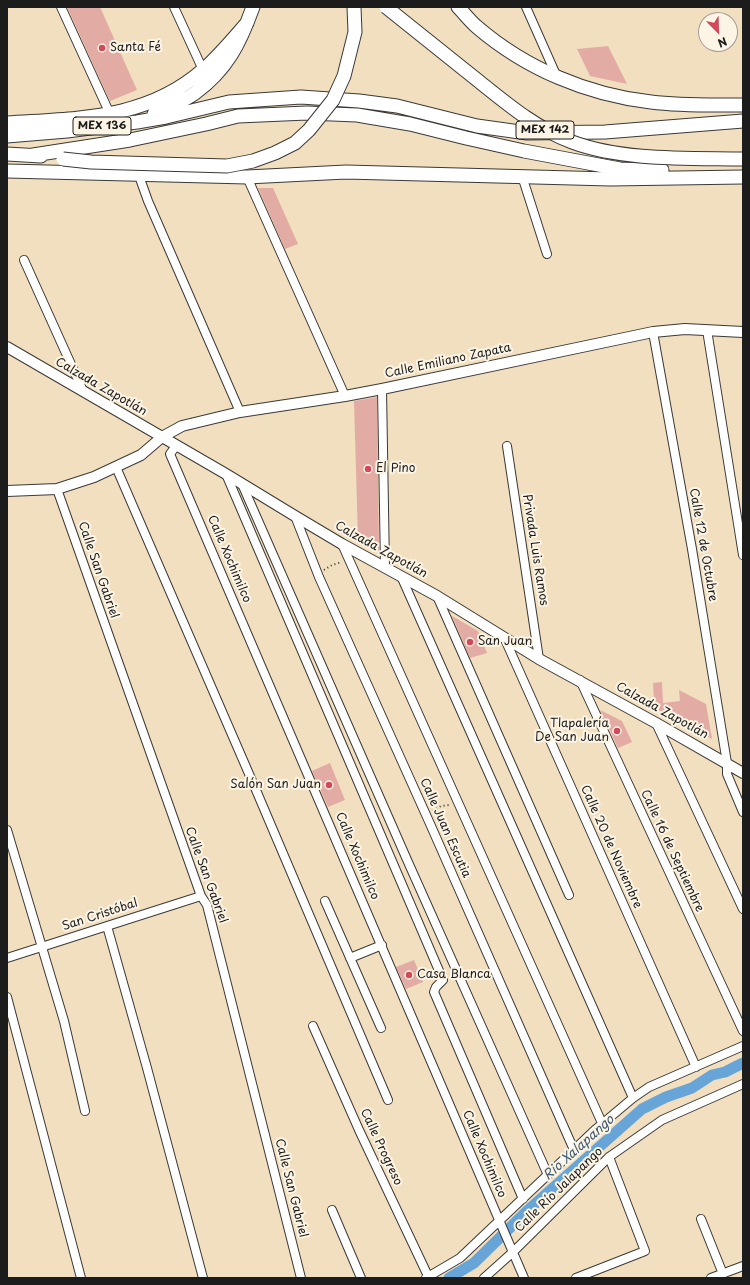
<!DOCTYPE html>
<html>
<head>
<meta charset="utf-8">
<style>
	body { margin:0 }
	#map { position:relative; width:750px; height:1285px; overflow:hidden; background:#f1dfc0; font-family:"Playpen Sans",sans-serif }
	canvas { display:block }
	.frame { position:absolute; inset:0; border:8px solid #1c1c1c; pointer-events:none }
	.north { position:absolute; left:698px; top:12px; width:40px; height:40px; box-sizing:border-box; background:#fcf5e5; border:1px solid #a29e95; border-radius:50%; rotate:157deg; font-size:11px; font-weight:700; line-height:16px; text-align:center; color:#1c1c1c }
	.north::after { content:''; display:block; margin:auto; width:14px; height:18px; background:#d1495b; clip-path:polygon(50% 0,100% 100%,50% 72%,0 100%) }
</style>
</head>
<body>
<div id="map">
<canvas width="750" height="1285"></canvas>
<div class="frame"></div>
<div class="north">N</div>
</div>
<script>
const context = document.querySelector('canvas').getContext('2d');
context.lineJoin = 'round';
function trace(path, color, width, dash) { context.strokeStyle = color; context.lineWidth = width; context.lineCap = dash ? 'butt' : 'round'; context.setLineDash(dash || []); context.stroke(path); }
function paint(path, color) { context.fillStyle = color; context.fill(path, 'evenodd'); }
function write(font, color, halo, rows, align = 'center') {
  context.font = font + ' "Playpen Sans",sans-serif'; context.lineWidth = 4; context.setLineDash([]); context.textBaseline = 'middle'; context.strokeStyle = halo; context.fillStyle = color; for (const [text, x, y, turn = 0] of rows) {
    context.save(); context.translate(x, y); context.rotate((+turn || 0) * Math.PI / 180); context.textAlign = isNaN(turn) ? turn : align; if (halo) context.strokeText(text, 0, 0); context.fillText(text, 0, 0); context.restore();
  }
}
trace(new Path2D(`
	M449,1278L474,1263L528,1210L642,1109L666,1097L692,1088L712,1075L725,1072L743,1063`), '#67a4d8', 11);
paint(new Path2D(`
	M67,7H100L137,90L110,101Z
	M608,46L627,84L590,76L577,49Z
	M258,188H273L298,244L285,249Z
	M377,397L379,551L358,539L354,401Z
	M452,616L478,631L487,653L470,658Z
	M662,682L663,703L680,701L679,690L706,704L712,739L647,704L654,703L653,683Z
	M600,710L622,721L632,742L618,748Z
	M330,763L345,800L328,807L312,771Z
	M414,960L423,982L406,989L396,967Z`), '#e2aca5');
const minor = new Path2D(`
	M61,7L110,114
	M174,7L203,70
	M526,7L557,77
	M138,173L148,201L240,412
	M522,176L547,254
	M247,177L345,396
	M24,260L83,391
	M707,330L743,555
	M653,332L692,549L727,763V774L743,812
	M382,389L385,568
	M176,446L170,454L524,1278
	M507,446L539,659
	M116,467L256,790L388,1100
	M226,474L443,980L436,987L434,992L523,1199
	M242,484L408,862L548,1175
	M57,489L201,896L207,905L301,1278
	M295,516L319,577L431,826L574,1150
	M342,544L602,1123
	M401,576L633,1098
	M437,596L569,895
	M504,637L696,1067
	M580,680L743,1031
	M656,723L743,909
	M7,830L64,1021L85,1111
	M325,901L381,1028
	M107,926L147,1068L203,1278
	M7,958L201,896
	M350,958L382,945
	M7,997L81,1278
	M313,1026L359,1130L428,1276
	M332,1210L361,1278
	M701,1219L723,1274
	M426,1278L460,1258L596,1129L633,1098L649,1087L743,1046
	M484,1278L513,1252L609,1157L662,1120L743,1084
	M576,1278L645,1251L609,1157
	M711,1278L743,1266`);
const tertiary = new Path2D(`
	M7,347L226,474L295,516L342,544L437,596L539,659L656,723L743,773
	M7,491L57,489L94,477L141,455L162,437L182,426L240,412L345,396L382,389L653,332L685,329L743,332`);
const trunk = new Path2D(`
	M458,7C464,13 470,21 477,27C526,69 588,95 651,102C682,106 712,105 743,105
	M154,114C167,107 183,102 195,93C227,70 240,43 253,7
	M7,123C78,118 146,120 203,70C219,56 233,39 247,23
	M7,136L67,131L137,122L166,117L229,102L301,97L359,101L397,106L477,126L527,133L605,132L743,121
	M7,154L41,156
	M33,155L130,140L206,124L238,116L307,113L357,115L410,124L466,138L524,151L620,169L662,170
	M7,171L247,177L346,172L610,179L743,177`);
trace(minor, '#3c3935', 10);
trace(tertiary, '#3c3935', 12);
trace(trunk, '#3c3935', 15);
trace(new Path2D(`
	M324,570L332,565L342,562
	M433,811L441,806L449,805`), '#3c3935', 2, [1, 3]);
trace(minor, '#fff', 8);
trace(tertiary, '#fff', 10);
trace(trunk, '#fff', 13);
const trunkBridge = new Path2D(`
	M386,7C416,31 446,55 476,79C506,103 535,128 572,142C623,161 688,158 743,159
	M63,159L91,162L227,166L253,161L275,153L295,143L309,130L333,100L344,76L355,32L354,7`);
trace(trunkBridge, '#3c3935', 15, []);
trace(trunkBridge, '#fff', 13);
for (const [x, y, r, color] of [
	[102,48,4,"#d1495b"],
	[368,469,4,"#d1495b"],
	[470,642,4,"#d1495b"],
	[617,731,4,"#d1495b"],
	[329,785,4,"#d1495b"],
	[409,975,4,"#d1495b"]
]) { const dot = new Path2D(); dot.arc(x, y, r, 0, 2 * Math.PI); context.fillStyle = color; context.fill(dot); trace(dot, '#fcf5e5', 1.5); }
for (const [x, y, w] of [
	[102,126,58],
	[545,130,58]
]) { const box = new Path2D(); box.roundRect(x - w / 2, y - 9, w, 18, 3); context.fillStyle = '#fcf5e5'; context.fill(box); trace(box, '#1c1c1c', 1); }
write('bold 11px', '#1c1c1c', null, [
	["MEX 136",102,126],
	["MEX 142",545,130]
]);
write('12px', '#1c1c1c', '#fcf5e5', [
	["Santa Fé",110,48],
	["El Pino",376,469],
	["San Juan",478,642],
	["Tlapalería",609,724,"right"],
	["De San Juan",609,738,"right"],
	["Salón San Juan",321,785,"right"],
	["Casa Blanca",417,975]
], 'left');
write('12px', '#1c1c1c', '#fcf5e5', [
	["Calle Emiliano Zapata",448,361,-12],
	["Calzada Zapotlán",101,387,30],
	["Calle 12 de Octubre",703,545,80],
	["Calzada Zapotlán",381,550,29],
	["Privada Luis Ramos",535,550,81],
	["Calle Xochimilco",229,559,67],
	["Calle San Gabriel",98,570,71],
	["Calzada Zapotlán",662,711,29],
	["Calle Juan Escutia",445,828,66],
	["Calle 20 de Noviembre",611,847,66],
	["Calle 16 de Septiembre",672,851,65],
	["Calle Xochimilco",357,856,67],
	["Calle San Gabriel",206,875,70],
	["San Cristóbal",100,915,-18],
	["Calle Progreso",381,1147,65],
	["Calle Xochimilco",484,1154,67],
	["Calle San Gabriel",291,1188,76],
	["Calle Río Jalapango",559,1190,-44]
]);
write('italic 13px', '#3e5971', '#fcf5e5', [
	["Rio Xalapango",579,1148,-42]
]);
</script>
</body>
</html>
